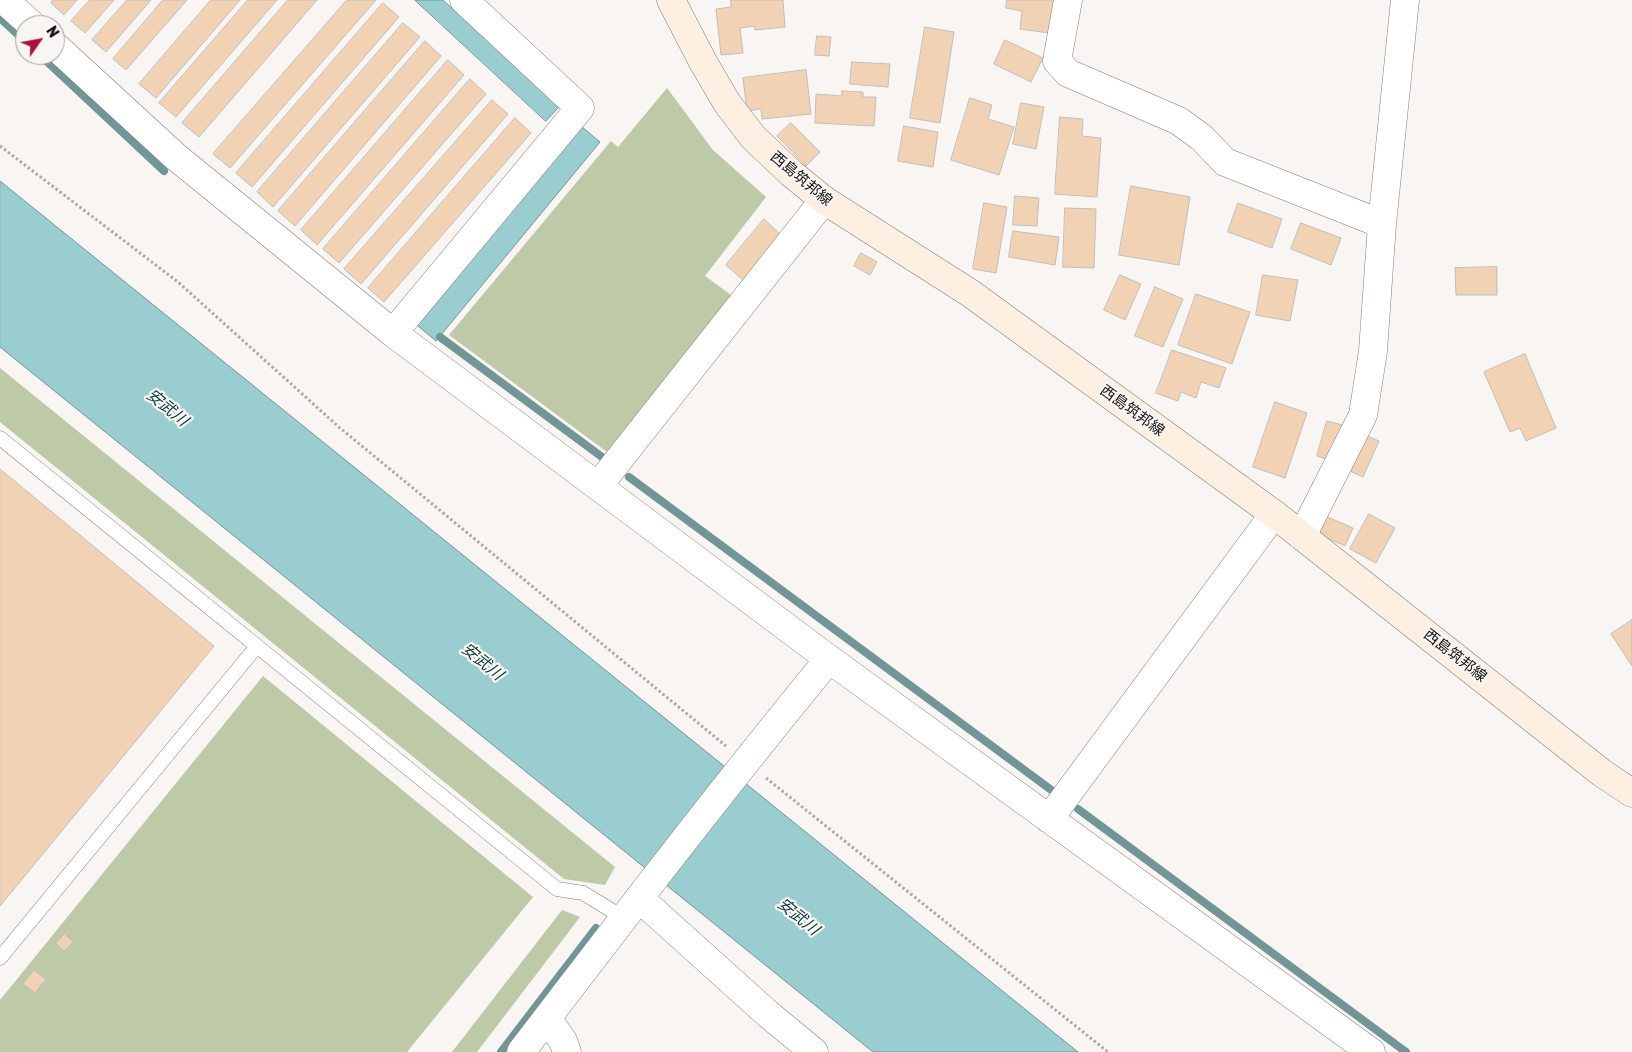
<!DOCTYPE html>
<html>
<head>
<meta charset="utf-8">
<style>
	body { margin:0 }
	#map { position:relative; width:1632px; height:1052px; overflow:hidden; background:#f8f5f2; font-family:Rubik,sans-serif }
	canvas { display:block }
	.north { position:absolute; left:15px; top:15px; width:50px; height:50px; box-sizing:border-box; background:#f8f5f2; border:1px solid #9d9b98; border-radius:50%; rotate:57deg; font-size:14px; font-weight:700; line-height:20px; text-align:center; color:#141312 }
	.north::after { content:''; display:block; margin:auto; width:18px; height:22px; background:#a91136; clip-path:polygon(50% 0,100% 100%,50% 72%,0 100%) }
</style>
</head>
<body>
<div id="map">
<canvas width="1632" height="1052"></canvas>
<div class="north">N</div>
</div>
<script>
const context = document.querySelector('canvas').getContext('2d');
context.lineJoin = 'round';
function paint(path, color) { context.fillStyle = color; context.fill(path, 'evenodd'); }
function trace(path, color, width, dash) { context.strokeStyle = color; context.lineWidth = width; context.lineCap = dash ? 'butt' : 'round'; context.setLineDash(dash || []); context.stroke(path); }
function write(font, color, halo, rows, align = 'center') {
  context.font = font + ' Rubik,"Noto Sans JP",sans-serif'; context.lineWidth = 4.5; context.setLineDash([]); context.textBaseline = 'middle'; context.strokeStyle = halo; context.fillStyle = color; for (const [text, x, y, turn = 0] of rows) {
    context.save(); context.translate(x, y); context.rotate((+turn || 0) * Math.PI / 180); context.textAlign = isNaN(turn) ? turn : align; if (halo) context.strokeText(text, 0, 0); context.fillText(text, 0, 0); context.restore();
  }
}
paint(new Path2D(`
	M667,88L713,150L766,197L705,276L731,295L607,452L449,335L611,141L618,147Z
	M0,368L615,867L605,885L564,879L0,422Z
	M263,676L533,897L407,1052H0V1000Z
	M562,910L580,917L477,1052H452Z`), '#bec9a8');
const water = new Path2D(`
	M415,0H443L559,107L546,121Z
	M582,127L600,142L436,341L418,326Z
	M0,181L1078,1052H873L0,347Z`);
paint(water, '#9acdd0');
trace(water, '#729597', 1);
trace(new Path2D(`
	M0,18L25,41
	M40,55L164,171
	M440,337L602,457
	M629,477L1054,792
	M1078,809L1406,1052
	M501,1052L596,928`), '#729597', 8);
const building = new Path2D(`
	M53,0H77L64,15L51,3Z
	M90,0H114L85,33L71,21Z
	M127,0H151L106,52L92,40Z
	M163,0H187L126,70L113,59Z
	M211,0H240L156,98L139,84Z
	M248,0H277L176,117L159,103Z
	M288,0H317L199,137L182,123Z
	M347,0H376L230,168L213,154Z
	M731,0H783L785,27L755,30V26L740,28L743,53L721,55L716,9L731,7Z
	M1007,0H1054L1049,33L1020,29L1022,11L1006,8Z
	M383,3L399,17L252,187L236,173Z
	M403,23L420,37L273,207L257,192Z
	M925,27L954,32L940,123L910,118Z
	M817,36L831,37L829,56L815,55Z
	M1005,40L1043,58L1031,82L994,64Z
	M425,41L441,56L295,226L278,211Z
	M448,60L464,75L317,245L301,230Z
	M852,62L890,64L888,87L850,84Z
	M806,70L811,114L762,119L761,109L747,111L743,78Z
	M470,79L486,94L339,263L323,249Z
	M842,91L863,92V97H876L874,126L815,123L816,94L842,96Z
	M970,98L992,105L988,119L1014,127L999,175L951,160Z
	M492,100L508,114L361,284L344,269Z
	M1021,103L1044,107L1036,149L1013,144Z
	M1060,117L1083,119L1082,136L1101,138L1097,197L1055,194Z
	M515,118L531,133L384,302L368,288Z
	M791,123L820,152L806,166L777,136Z
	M904,126L938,132L933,167L898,161Z
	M1131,186L1190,197L1179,265L1119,255Z
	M1015,196L1039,198L1037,226L1013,225Z
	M984,203L1007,207L996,273L973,269Z
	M1238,203L1282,219L1272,248L1228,232Z
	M1065,208L1096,209L1094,268L1063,267Z
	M764,219L781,235L743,280L726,265Z
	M1301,223L1341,238L1331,265L1291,249Z
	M1013,231L1059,237L1055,265L1009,257Z
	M861,253L877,262L870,275L854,266Z
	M1497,267V295H1456L1455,268Z
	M1120,275L1141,284L1125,320L1104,310Z
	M1263,275L1298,280L1290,321L1256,315Z
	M1155,287L1183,299L1163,347L1135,336Z
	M1196,294L1250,312L1232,364L1178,345Z
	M1172,350L1226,368L1219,388L1201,382L1196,398L1181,392L1178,401L1156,393Z
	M1525,354L1556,428L1526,441L1520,428L1510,432L1484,372Z
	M1275,402L1307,413L1285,478L1253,467Z
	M1327,421L1346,426L1335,462L1317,456Z
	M1363,434L1379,441L1363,477L1348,470Z
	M0,469L214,646L0,906Z
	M1369,514L1395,528L1376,563L1350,549Z
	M1323,515L1353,528L1345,546L1315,533Z
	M1632,620V666L1611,634Z
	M65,934L73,942L64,951L56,943Z
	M34,970L46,979L35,993L23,984Z`);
paint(building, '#f2d2b4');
trace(building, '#c0bebb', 1);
const service = new Path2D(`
	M0,438L557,889L583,893L624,918
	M0,958L257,646`);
const minor = new Path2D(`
	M4,0L32,25
	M1068,0L1057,61L1068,73L1179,121L1202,138L1225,162L1382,224
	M55,46L176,157L393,333L829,659L1371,1052
	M393,333L580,108L464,0
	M598,486L824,200
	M1302,536L1363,415L1373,351L1382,224L1405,0
	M1049,819L1274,514
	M639,898L768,1014L814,1052
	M547,1018L563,1041L567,1052
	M521,1052C622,920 723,788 829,659`);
const secondary = new Path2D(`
	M671,0L703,62L727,103L753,137L792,174L824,200L970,293L1274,514L1602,773L1632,793`);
trace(service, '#807e7c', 15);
trace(minor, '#807e7c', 29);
trace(secondary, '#807e7c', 29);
trace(new Path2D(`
	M0,146L178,282L340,428L726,746
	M766,778L1108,1052`), '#aca9a7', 3, [2.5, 2.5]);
trace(service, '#fff', 14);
trace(minor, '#fff', 28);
trace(secondary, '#fdf0e2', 28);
write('15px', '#141312', '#f8f5f2', [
	["西島筑邦線",801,179,40],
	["西島筑邦線",1132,411,36],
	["西島筑邦線",1455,656,38]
]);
write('italic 16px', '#104042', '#f8f5f2', [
	["安武川",167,408,39],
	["安武川",482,662,39],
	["安武川",798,917,39]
]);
</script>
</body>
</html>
